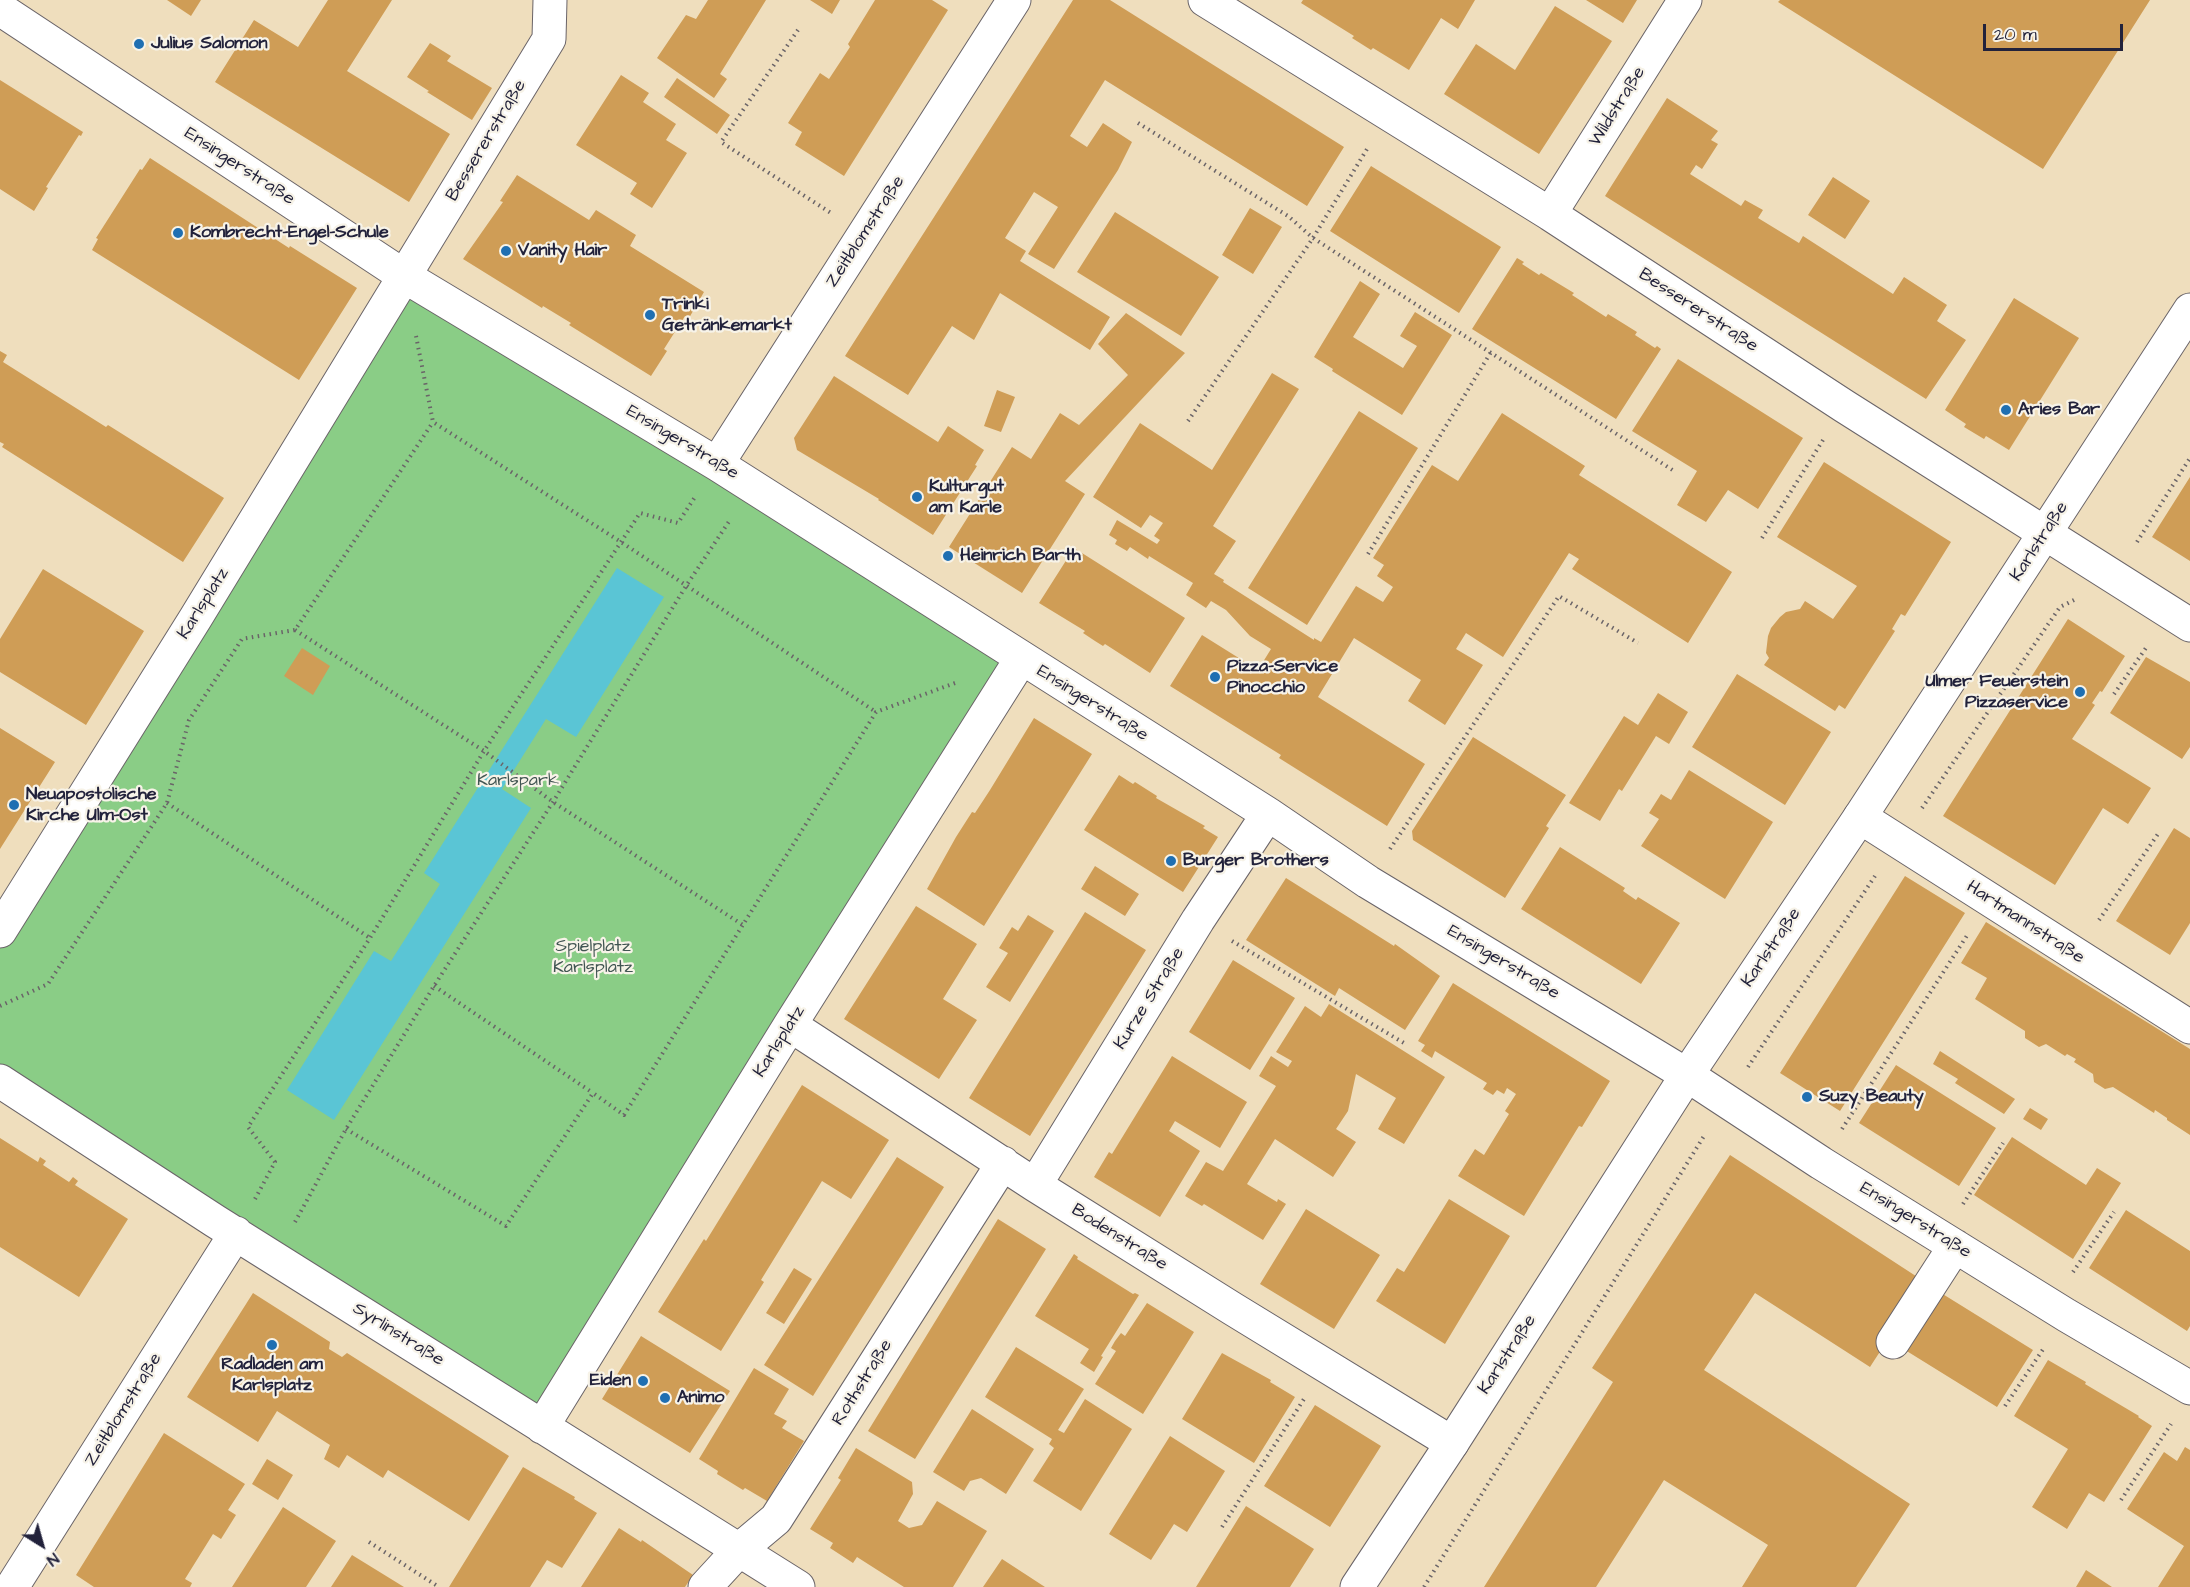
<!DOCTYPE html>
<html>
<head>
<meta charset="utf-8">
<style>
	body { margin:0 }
	#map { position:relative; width:2190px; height:1587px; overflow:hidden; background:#efdebd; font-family:"Architects Daughter",sans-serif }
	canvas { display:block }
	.north { position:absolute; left:12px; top:1515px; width:60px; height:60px; -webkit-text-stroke:4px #f7f3e8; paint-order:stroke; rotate:143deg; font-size:16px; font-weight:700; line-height:24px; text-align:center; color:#22223b }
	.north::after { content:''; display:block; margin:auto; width:21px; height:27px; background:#22223b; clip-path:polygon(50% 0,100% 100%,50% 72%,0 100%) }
	.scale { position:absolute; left:1983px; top:24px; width:140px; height:27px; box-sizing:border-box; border:3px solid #22223b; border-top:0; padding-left:8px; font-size:18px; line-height:21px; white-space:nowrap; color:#22223b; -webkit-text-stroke:4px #f7f3e8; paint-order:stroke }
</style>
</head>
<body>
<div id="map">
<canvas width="2190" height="1587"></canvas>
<div class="north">N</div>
<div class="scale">20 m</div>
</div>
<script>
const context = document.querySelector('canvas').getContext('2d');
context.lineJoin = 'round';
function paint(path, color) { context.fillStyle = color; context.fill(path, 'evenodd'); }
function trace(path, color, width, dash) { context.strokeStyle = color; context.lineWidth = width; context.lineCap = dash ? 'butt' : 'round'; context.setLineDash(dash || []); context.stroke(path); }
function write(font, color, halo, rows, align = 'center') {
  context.font = font + ' "Architects Daughter",sans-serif'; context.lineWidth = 4.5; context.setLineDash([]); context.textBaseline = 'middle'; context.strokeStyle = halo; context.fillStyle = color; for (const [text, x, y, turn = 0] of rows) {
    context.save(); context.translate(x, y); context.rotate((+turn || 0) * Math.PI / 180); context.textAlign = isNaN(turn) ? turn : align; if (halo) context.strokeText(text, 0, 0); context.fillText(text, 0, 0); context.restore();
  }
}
paint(new Path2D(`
	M404,276L1021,659L542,1427L0,1081V931Z`), '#8acd86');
paint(new Path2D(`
	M617,568L664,597L576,737L546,719L502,789L531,808L334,1120L287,1090L374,951L391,961L440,884L424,873Z`), '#5ac5d5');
paint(new Path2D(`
	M167,0H201L191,16Z
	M328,0H392L347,71L450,134L409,202L215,82L254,20L298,47Z
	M708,0H766L720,74L727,79L714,98L657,58L686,15L696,19Z
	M810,0H840L832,14Z
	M875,0H932L948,10L844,176L795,145L802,132L788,123L820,73L829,79L850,47L848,44Z
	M1073,0H1110L1344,147L1307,206L1105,80L1070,136L1087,147L1103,123L1132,142L1118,170L1054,269L1028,254L1058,207L1034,192L1005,238L1026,251L1020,261L1110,317L1090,350L1000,293L974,340L952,326L908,395L845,356Z
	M1303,0H1475L1458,29L1441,18L1409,70L1373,48L1371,50L1352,38L1354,36L1301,3Z
	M1586,0H1637L1623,23Z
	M1780,0H2150L2043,169L1778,2Z
	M1555,6L1612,41L1539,154L1444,94L1476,44L1515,70Z
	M430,43L451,56L447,61L492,88L472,120L427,92L429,91L407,77Z
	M621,75L649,93L643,102L676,124L666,140L687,153L652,208L630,194L637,183L576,145Z
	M677,78L730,115L717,134L664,97Z
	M0,80L83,132L81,136L79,135L46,187L48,188L34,211L0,189Z
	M1667,98L1718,131L1711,140L1718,144L1702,169L1696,165L1690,174L1741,206L1745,200L1763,210L1758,218L1799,243L1803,236L1893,294L1904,277L1947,305L1937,321L1966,340L1926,399L1605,196Z
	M150,158L289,248L290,246L357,288L299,380L92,250L98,239L96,238L140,169L142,170Z
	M1371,166L1501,247L1459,313L1330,231Z
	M517,175L589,220L596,210L636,235L630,246L704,292L689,318L685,316L664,349L667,351L651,376L569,325L571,323L543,306L542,308L463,259L503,202L500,201Z
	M1833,177L1870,201L1845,239L1808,215Z
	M1250,208L1282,227L1253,274L1222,255Z
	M1115,212L1219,277L1181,336L1077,272Z
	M1517,258L1524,262L1522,264L1539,275L1541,273L1574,293L1572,295L1606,317L1608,314L1637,332L1635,335L1655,348L1657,346L1661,349L1616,419L1472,329Z
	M1360,281L1380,294L1353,337L1403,368L1417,346L1400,336L1415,312L1452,335L1402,415L1332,371L1333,369L1314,357Z
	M2014,298L2079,338L2009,450L1986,436L1984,439L1964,427L1966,424L1945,410Z
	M1126,313L1185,353L1065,481L1085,494L1022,593L949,547L1012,447L1031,459L1060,413L1079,425L1128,375L1098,344Z
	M0,351L7,355L3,362L106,427L108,425L224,498L183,562L2,447L4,444L0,442Z
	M1678,359L1803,438L1758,509L1728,490L1706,522L1677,505L1697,471L1632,431Z
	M1272,373L1299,389L1213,526L1236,541L1214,574L1224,580L1223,582L1314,640V638L1321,642L1356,586L1383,602L1393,587L1377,576L1384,565L1373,558L1432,465L1458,481L1502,413L1585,466L1579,475L1732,572L1688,643L1572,569L1579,559L1569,553L1503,657L1466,633L1456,649L1483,665L1445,725L1408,701L1421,680L1354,638L1318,697L1425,764L1387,826L1279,758L1281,755L1170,686L1202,635L1258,670L1271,649L1250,636L1226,610L1211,601L1206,608L1186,595L1193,583L1149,556L1148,559L1130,547L1127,551L1115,544L1117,540L1109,535L1117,520L1157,544L1160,540L1154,536L1163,523L1150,515L1141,528L1093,497L1140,423L1212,470Z
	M834,376L938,442L948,426L984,450L975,465L977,466L933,535L878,500L879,499L797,450L794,438Z
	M997,390L1015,397L1001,432L984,426Z
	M1359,411L1418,448L1307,625L1248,588Z
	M1824,462L1951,542L1905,616L1901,614L1892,629L1895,631L1845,709L1839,705L1835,711L1764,665L1769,658L1766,653L1768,636L1771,628L1780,617L1786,612L1800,609L1805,601L1833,619L1857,586L1777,537Z
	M2190,477V561L2152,537Z
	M1074,548L1185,618L1150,673L1105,644L1103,646L1095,641L1083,633L1085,631L1039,603Z
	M43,569L144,631L86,725L0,672V639Z
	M2068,619L2125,656L2102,692L2100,691L2092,703L2095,705L2072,739L2151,788L2128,824L2103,808L2055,885L1943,816Z
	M302,648L330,666L313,695L284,676Z
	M2146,657L2190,682V747L2182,759L2110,713Z
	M1737,674L1831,732L1785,805L1692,747Z
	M1658,693L1688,712L1669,744L1656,736L1622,791L1619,789L1600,821L1569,803L1624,716L1638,725Z
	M1034,718L1092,754L984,926L927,889L956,837L972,812L975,813L990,790Z
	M0,728L55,762L0,849Z
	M1473,737L1566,795L1546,826L1549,828L1505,898L1413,840L1412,831Z
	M1689,770L1773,822L1725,899L1641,846L1659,819L1649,813L1661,794L1671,800Z
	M1119,775L1133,784L1135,782L1157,796L1156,798L1205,826L1203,828L1218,837L1183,892L1084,830Z
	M2174,828L2190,838V923L2170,955L2116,921Z
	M1560,847L1625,888L1623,891L1636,900L1638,897L1680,923L1641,984L1521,909Z
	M1095,866L1139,894L1125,916L1081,889Z
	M1905,876L1965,913L1840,1111L1780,1073Z
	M1286,878L1394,946L1395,944L1440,976L1405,1030L1339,988L1335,996L1246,940Z
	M916,906L977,944L943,999L977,1020L939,1079L844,1019Z
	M1085,912L1146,950L1030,1136L969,1098Z
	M1028,915L1054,931L1010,1002L986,987L1008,953L999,948L1012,927L1018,931Z
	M1986,922L2190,1049V1135L2167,1120V1118L2155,1110L2154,1113L2113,1087L2105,1089L2094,1082L2093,1074L2074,1062L2076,1059L2067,1054L2065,1056L2046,1044L2039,1047L2025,1038V1031L1975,999L1987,978L1961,963Z
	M1233,960L1295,998L1250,1070L1189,1032Z
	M1453,983L1610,1081L1582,1127L1579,1126L1524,1216L1458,1176L1475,1149L1484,1155L1509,1114L1505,1111L1516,1094L1507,1088L1504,1094L1497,1090L1493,1095L1483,1089L1487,1083L1435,1051L1432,1058L1421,1051L1425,1045L1418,1041Z
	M1329,1004L1445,1077L1404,1144L1378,1129L1396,1098L1356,1074L1348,1111L1336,1129L1356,1142L1333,1177L1275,1139L1247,1184L1277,1202L1278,1199L1286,1204L1263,1240L1204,1204L1202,1206L1185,1196L1206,1162L1223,1171L1276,1086L1259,1076L1271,1056L1288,1067L1292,1061L1276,1052L1305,1006L1321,1017Z
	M1940,1051L2015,1099L2004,1114L1955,1083L1958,1079L1933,1064Z
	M1172,1056L1247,1102L1220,1148L1175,1121L1169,1131L1200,1151L1160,1217L1094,1177L1109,1152L1112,1154Z
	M1896,1065L1996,1128L1959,1186L1859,1123Z
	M802,1085L889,1140L851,1199L822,1181L761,1280L764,1282L721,1351L658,1312L704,1239L706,1241Z
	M2030,1108L2048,1119L2041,1130L2023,1119Z
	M2012,1137L2086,1185L2097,1168L2121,1183L2073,1259L1974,1195Z
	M0,1138L38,1162L40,1157L46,1161L43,1165L69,1182L73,1177L78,1181L75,1185L128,1219L79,1297L0,1247Z
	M1730,1155L1925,1282L1870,1367L1755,1293L1704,1370L1910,1504L1856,1587H1742L1768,1545L1664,1480L1596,1587H1484L1613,1382L1592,1368Z
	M897,1157L944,1187L813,1396L764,1365Z
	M1449,1199L1510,1236L1445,1344L1376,1301L1397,1268L1404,1272Z
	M1306,1209L1380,1255L1334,1329L1260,1284Z
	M2126,1210L2190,1251V1326L2187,1331L2089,1268Z
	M998,1219L1046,1249L915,1459L868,1431Z
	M1074,1254L1078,1257L1077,1259L1133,1294L1135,1293L1139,1295L1101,1356L1103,1357L1094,1372L1080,1363L1089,1349L1035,1316Z
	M794,1268L812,1279L784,1324L766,1313Z
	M1933,1288L2033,1350L1997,1407L1897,1345Z
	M253,1293L330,1342L329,1349L342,1357L347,1353L509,1456L469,1521L388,1470L383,1478L347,1455L339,1468L324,1459L330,1445L277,1411L258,1442L187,1397Z
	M1147,1303L1194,1332L1143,1414L1095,1384L1116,1351L1111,1348L1115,1341L1121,1333L1125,1336Z
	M641,1336L730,1391L690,1453L602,1399Z
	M1016,1347L1084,1389L1058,1430L1064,1433L1085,1399L1132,1429L1081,1511L1033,1481L1054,1448L1049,1444L1052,1439L985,1397Z
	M1222,1353L1271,1380L1270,1382L1295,1397L1254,1463L1182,1419Z
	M2048,1360L2086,1382L2085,1384L2139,1416L2138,1417L2152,1426L2104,1502L2089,1493L2067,1529L2032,1507L2068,1449L2014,1416Z
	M754,1368L789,1389L774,1414L787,1421L782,1428L804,1441L767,1501L745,1488L743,1490L717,1474L718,1471L699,1459Z
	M1315,1405L1381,1446L1330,1527L1264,1486Z
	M972,1409L1034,1449L1006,1494L981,1478L970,1481L964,1491L933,1472Z
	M164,1433L245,1484L228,1510L236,1515L221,1539L213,1534L185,1579L192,1583L190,1587H94L76,1575Z
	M1170,1436L1225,1471L1187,1532L1174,1524L1151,1560L1109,1534Z
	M2185,1447L2190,1450V1587H2158L2184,1546L2127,1509L2164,1452L2177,1461Z
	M856,1448L912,1482L913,1494L898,1521L909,1528L922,1525L937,1501L987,1531L953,1587H904L857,1557L853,1563L830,1548L833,1543L810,1529L841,1480L838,1478Z
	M267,1459L293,1475L278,1500L252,1484Z
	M523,1467L575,1497L574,1499L597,1513L562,1568L547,1560L530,1587H449Z
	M1246,1506L1314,1549L1290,1587H1196Z
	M283,1507L336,1541L306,1587H232Z
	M619,1528L641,1542L642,1540L693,1575L685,1587H581Z
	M352,1555L404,1587H331Z
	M1002,1559L1045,1587H983Z
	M2086,1570L2112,1587H2076Z`), '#cf9d56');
const minor = new Path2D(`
	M1205,0L1550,214L1844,406L2190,625
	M0,9L404,276L717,464L1268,814L1368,882L1687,1075L1821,1163L2066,1315L2190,1388
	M1550,214L1685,0
	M717,464L1014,0
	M1860,817L2190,1027
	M0,931L195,619L549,39L550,0
	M790,1025L1035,1185L1233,1309L1452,1443
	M0,1081L215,1221L798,1587
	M1035,1185L1198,920L1268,814
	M1893,1342L1955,1246
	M542,1427L790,1025L1021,659
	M12,1587L236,1233
	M705,1587L739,1550L776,1519L1003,1163`);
const major = new Path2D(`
	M1357,1587L1452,1443L1687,1075L1860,817L2190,310`);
trace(minor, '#6a6468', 35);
trace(major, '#6a6468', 35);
trace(new Path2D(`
	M798,30L721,142L831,213
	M1138,123L1288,216L1313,238L1674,471
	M416,336L433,422L621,542L876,712
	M1188,421L1313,238L1367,149
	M1762,538L1823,440
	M2137,542L2190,458
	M1368,554L1491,352
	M295,630L484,751L553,802L743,925
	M2114,694L2148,645
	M167,803L370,938
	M1922,808L2060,607L2074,600
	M1390,849L1559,596L1638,643
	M2099,920L2160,831
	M1232,941L1404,1043
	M434,986L593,1093
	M0,1006L48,984L167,803L189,720L242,639L295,630L433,422
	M1748,1067L1875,876
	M346,1129L506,1226L593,1093L624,1115L876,712L955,683
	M1842,1129L1968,934
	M255,1199L275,1162L248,1127L370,938L484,751L640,513L678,523L695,497
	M1963,1204L2003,1143
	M295,1222L346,1129L434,986L553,802L686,586L730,520
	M2073,1272L2114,1212
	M2005,1406L2044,1348
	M2121,1500L2171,1424
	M1222,1527L1304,1399
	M369,1542L439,1587
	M1424,1587L1704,1136`), '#6a6468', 4, [1.5, 4.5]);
trace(minor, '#fff', 33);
trace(major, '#fff', 33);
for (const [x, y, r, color] of [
	[139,44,6,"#1f6fb2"],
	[178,233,6,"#1f6fb2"],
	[506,251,6,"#1f6fb2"],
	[650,315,6,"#1f6fb2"],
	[2006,410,6,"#1f6fb2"],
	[917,497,6,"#1f6fb2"],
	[948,556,6,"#1f6fb2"],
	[1215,677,6,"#1f6fb2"],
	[2080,692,6,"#1f6fb2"],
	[14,805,6,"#1f6fb2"],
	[1171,861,6,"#1f6fb2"],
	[1807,1097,6,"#1f6fb2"],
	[272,1345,6,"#1f6fb2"],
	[643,1381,6,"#1f6fb2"],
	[665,1398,6,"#1f6fb2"]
]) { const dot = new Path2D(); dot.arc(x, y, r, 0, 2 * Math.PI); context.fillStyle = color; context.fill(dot); trace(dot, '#f7f3e8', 2); }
write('bold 18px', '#22223b', '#f7f3e8', [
	["Julius Salomon",151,44],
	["Kombrecht-Engel-Schule",190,233],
	["Vanity Hair",518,251],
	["Trinki",662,305],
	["Getränkemarkt",662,326],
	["Aries Bar",2018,410],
	["Kulturgut",929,487],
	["am Karle",929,508],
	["Heinrich Barth",960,556],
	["Pizza-Service",1227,667],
	["Pinocchio",1227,688],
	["Ulmer Feuerstein",2068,682,"right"],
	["Pizzaservice",2068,703,"right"],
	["Neuapostolische",26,795],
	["Kirche Ulm-Ost",26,816],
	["Burger Brothers",1183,861],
	["Suzy Beauty",1819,1097],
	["Radladen am",272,1365,"center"],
	["Karlsplatz",272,1386,"center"],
	["Eiden",631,1381,"right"],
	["Animo",677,1398]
], 'left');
write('18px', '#22223b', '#f7f3e8', [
	["Wildstraße",1618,107,-58],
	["Bessererstraße",487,141,-59],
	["Ensingerstraße",239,167,33],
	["Zeitblomstraße",866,232,-57],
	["Bessererstraße",1698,311,33],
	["Ensingerstraße",682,443,31],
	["Karlstraße",2040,542,-57],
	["Karlsplatz",204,604,-58],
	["Ensingerstraße",1092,704,32],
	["Hartmannstraße",2025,923,33],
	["Karlstraße",1772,948,-56],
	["Ensingerstraße",1503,963,31],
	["Kurze Straße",1150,999,-58],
	["Karlsplatz",780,1042,-58],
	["Ensingerstraße",1915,1221,32],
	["Bodenstraße",1119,1238,32],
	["Syrlinstraße",398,1335,32],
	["Karlstraße",1508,1355,-57],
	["Rothstraße",863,1383,-58],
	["Zeitblomstraße",124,1410,-58]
]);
write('18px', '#415552', '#f7f3e8', [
	["Karlspark",518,781],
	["Spielplatz",593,947],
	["Karlsplatz",593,968]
]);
</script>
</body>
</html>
